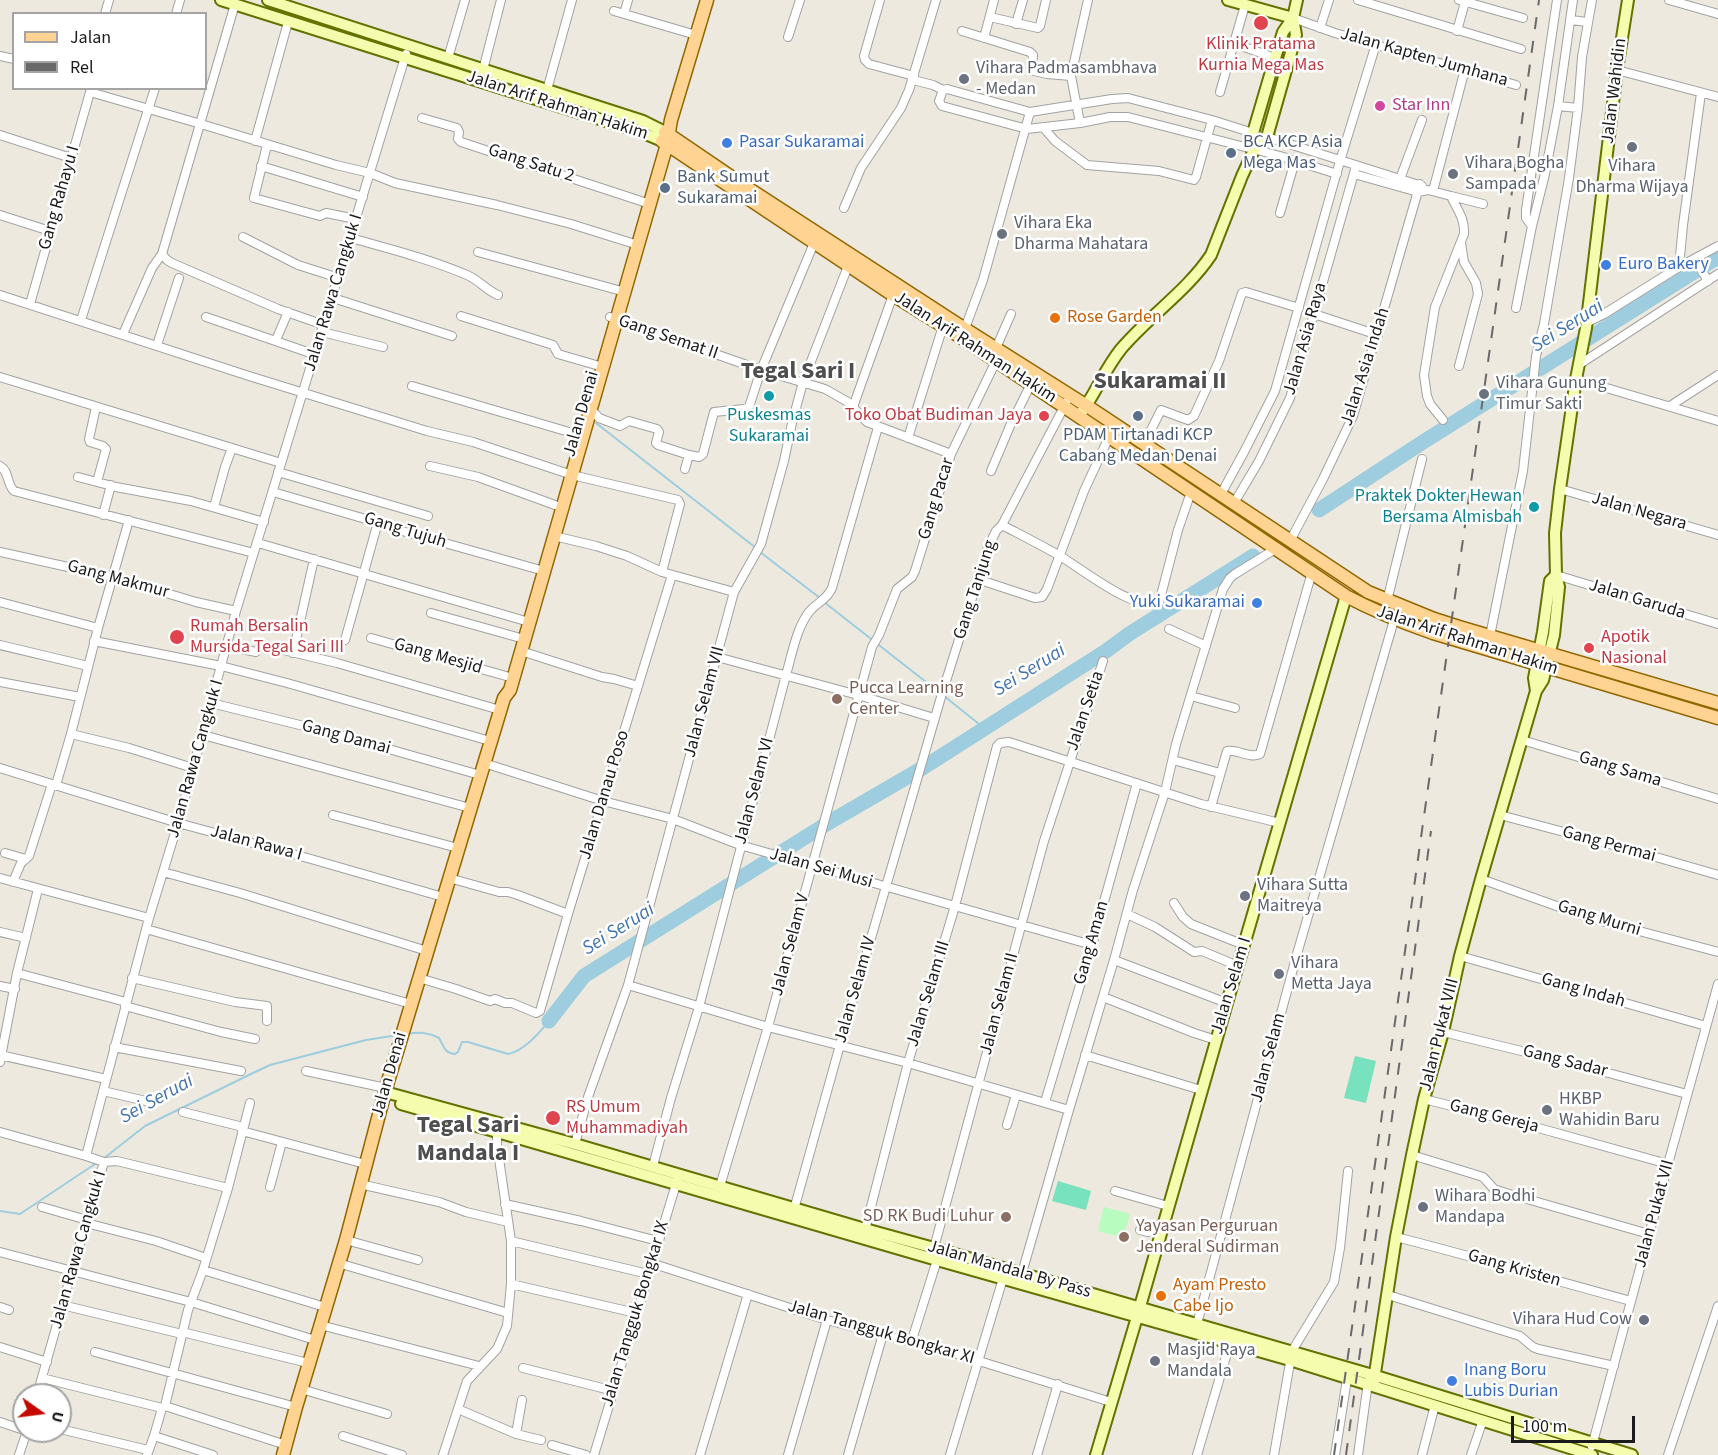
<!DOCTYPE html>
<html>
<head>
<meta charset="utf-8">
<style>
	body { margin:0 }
	#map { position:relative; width:1718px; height:1455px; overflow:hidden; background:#ede9df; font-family:"Source Sans 3",sans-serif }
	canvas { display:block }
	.legend { position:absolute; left:12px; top:12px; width:195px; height:78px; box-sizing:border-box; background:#fff; border:2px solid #a4a4a4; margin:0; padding:8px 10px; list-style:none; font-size:18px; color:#1b1b1b }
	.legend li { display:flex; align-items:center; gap:12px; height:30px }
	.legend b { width:30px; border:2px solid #a4a4a4 }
	.north { position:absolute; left:12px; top:1383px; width:60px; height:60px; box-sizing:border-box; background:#fff; border:2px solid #a4a4a4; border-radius:50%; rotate:104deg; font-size:16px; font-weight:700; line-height:24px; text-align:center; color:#1b1b1b }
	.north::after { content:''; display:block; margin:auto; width:21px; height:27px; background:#c50800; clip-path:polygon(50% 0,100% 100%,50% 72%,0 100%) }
	.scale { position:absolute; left:1511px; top:1416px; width:124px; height:27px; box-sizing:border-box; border:3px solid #1b1b1b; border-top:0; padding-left:8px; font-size:18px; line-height:21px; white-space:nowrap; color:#1b1b1b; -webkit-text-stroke:4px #fff; paint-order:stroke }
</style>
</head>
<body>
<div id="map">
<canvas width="1718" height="1455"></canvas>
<ul class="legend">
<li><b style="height:8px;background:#ffd492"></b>Jalan</li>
<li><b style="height:8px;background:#696969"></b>Rel</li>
</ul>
<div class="north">U</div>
<div class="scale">100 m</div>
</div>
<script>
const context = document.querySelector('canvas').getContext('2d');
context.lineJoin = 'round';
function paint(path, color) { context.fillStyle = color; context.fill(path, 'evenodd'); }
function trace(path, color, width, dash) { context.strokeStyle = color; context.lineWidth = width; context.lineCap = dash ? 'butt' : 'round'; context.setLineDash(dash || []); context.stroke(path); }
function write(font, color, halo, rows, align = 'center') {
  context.font = font + ' "Source Sans 3",sans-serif'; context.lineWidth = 5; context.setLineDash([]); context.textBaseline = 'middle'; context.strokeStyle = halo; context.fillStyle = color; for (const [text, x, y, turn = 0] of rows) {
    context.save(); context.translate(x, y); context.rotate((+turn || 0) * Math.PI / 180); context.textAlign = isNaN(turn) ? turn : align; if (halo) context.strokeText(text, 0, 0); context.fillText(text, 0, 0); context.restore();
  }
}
paint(new Path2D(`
	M1104,1207L1130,1214L1123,1238L1098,1231Z`), '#b8fcc0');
paint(new Path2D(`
	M1355,1056L1376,1061L1366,1103L1344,1098Z
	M1058,1181L1091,1191L1086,1210L1052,1201Z`), '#78e1bd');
trace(new Path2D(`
	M596,423L756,548
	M760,552L820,598
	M824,602L940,693
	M944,696L984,728
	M407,1034C419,1032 428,1032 439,1038C444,1046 443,1052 455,1054L458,1052L462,1042H468L508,1054C524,1051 538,1034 549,1021
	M103,1159L145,1126L253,1073L270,1065L366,1040L398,1035
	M0,1211L20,1214L98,1162`), '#9dcdde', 2);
trace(new Path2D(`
	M1319,510L1423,442L1718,257
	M549,1021L584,976L828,823L921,769L1106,651L1129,634L1253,556`), '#9dcdde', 15);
const street = new Path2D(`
	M880,0L864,56L865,60L869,64L914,76
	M1358,0L1521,49
	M1459,0L1523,18
	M1669,0L1718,14
	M614,11L696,35
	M105,14L109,0
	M176,14L180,0
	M624,14L628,0
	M990,17L1038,28L1040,26L1046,0
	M1293,18L1335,33L1516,85
	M1570,20L1588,22
	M1016,24L1023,0
	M1320,28L1329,0
	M962,31L1030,52L1033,55L1032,67L1034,71L1047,74L1071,76
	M1457,31L1465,2
	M788,37L800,0
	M984,38L994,0
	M1233,43L1275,58
	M0,56L14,59
	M448,58L465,0
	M483,70L501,0
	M1617,70L1718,97
	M913,80L933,85L943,90
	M547,90L572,0
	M90,92L201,124L336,165L370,173L395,183L497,205L571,224L638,245
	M1220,92L1245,5
	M1558,106L1578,108
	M422,118L457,128L459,132L458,139L461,142L650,204
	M1080,123L1071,76L1088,0
	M1043,127L1055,141L1087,165L1159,171L1194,180L1196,177L1212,120
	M1253,133L1212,120L1128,98L1112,99L1030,112L947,89L943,90L939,101L942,106L1027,129L1080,123L1110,117H1128L1280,156L1337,174
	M0,135L71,158
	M1267,137L1422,186
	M255,141L288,22
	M267,145L254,198L320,216L326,213L356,219
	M261,166L363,197
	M1354,174L1418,192L1428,190L1451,196C1457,210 1465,218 1464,234L1435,307L1424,375L1427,396L1430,404L1443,420
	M1400,179L1422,120
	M1433,191L1465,69
	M1451,196L1483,204
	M844,208L861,168L901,108L909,90L936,0
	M1280,213L1295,161
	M0,215L50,231
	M1532,226L1526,218V210L1557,0
	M243,237L298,265L339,278
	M351,238C390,249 429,259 467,275C479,280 486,290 498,295
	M478,252L618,290
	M162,254L167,260L172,263L278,309L324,325
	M1695,259L1708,281
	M1679,267L1683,225L1701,93
	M0,295L249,376L427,431L473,442L572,475L678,500L680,504L662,572
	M333,298L452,336
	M30,304L90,92
	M1516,308L1532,226L1545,174L1558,106L1573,0
	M1314,314L1378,335
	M461,316L553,345L558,354L596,365
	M206,317L316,355
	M610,317L761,370L825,389L848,402L867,422L951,454
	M81,320L155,88
	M1586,323L1604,314L1679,267L1718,246
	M964,331L983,280L1030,112
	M322,332L383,347
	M123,334L152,268L162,254L235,4
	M276,340L288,312
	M157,345L179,278
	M996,348L1011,314
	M1580,364L1718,274
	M1459,366L1478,294L1476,283L1464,262L1461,243
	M0,377L281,463
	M1576,379L1718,421
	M412,386L576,434
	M1670,406L1718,375
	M96,407L89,439L90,442L103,446L106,449L97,482
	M853,407L893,295
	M591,409L599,418L620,426L629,421L657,429L659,432L656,443L658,445L689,455
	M908,438L943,326
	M1144,444L1161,410L1188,420L1194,416L1219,361L1242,293L1246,292L1299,308
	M0,466C10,472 6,483 14,491L254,553
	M430,466L478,477L555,505
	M685,469L689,455L699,457L703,454L714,412L744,409L749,407L761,370L814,243
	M991,471L1010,426L1031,384
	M278,472L428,516
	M78,477L116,487L191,501L264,522
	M1560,489L1718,535
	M273,492L369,520L388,527L537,569
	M1221,494L1244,452L1275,391L1340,161L1376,44
	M1234,503L1259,461L1290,398L1356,166
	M214,507L225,467L232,448
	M103,515L111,485
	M1002,525C1021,535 1041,545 1060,556C1082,569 1135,612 1159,603L1178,530L1191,492
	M554,536L596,546L627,556L662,572L734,592
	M1290,541L1323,479L1353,416L1420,184
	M258,543L529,622
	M0,552L113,577L196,602L236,611
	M1556,575L1718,624
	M977,579L1035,598L1042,597L1047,589L1084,491L1109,437
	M1387,601L1422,459
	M0,602L98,628
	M431,613L517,637
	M1169,629L1206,646
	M1490,636L1523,471L1536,356L1544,324L1569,178L1578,108L1582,57L1592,0
	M371,638L506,676
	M345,640L378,522
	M94,641L221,666L287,683L490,741
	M0,645L88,666
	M227,646L256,652L263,645L337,663L500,710
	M521,651L602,677L614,679L638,686
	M293,653L314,559
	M717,657L858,695L934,718
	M0,682L80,697
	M1191,696L1235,708
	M211,703L336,734L480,775
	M71,734L129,748L193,768
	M203,735L470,808
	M1522,740L1718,799
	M1173,760L1220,773
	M484,763L603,801L673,819L740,845L1092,945
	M0,768L178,823L311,859L443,897
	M56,785L71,734L98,628L129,520
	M1211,807L1227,751C1238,749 1249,759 1260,754L1312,572
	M333,815L458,848
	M1500,815L1628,849L1718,875
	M5,853L26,859
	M163,872L240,893L427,951
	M0,878L149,918
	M449,878L499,892H508L518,895L568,914
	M1481,879L1590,918L1718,952
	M13,882L21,863L29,856L52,784
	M1174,903L1183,917L1191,924L1244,945
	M1127,914L1155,927L1194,952L1202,951L1238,966
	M146,929L411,1004
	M0,932L26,938
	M1460,956L1706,1026
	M1114,960L1227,1003
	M17,973L126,1002
	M132,978L235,1002L267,1006V1021
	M419,978L456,989L490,1001L495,999L505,1003H512L536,1013L540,1011L568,914L672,575
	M628,985L768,1027L908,1063L1069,1110
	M0,986L15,989
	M1103,997L1194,1033L1216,1040
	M125,1006L221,1032L255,1039
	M1443,1032L1571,1063L1687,1094
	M114,1047L241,1071
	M0,1055L106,1079
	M1085,1055L1201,1090
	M0,1062L17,973L38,889
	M306,1071L386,1088
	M103,1091L146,1101
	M1424,1099L1542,1129L1668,1164
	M1045,1102L1092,945L1137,783
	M183,1112L243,1127
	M1007,1125L1016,1095
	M242,1131L365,1164
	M0,1132L86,1156
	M575,1144L588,1097L628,985L734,592L761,544L784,461L792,423L803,382L848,266
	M1412,1155L1483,1177L1494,1189L1506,1193L1649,1234
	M104,1162L117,1161L228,1188
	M653,1166L671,1098L699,1007L786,675C792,655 796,629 809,612C816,603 827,600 832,588L878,427
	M360,1184L439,1202L466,1212L508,1222
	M720,1186L768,1027L872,647L879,635L897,589L912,577L915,571L951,454L996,361
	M270,1187L282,1142
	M1115,1191L1168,1206
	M505,1204L581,1221L658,1241
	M42,1207L87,1220
	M793,1213L840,1045L941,697L987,550L996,531L1002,525L1066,403
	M86,1223L156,1241L206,1258
	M1140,1230L1148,1232
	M864,1234L908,1063L955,906L997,746L1000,743L1009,742L1201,804L1280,823
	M1396,1237C1475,1257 1553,1280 1631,1301
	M346,1240L418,1260
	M511,1241L648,1274
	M0,1252L191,1302L315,1340
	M338,1263L508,1313
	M651,1263L827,1320L950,1352L1111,1402
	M203,1270L325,1307
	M1022,1273L1069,1110L1114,960L1133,890L1165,792L1176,744L1223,589L1230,578L1235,574L1277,548
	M511,1284L636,1313
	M1388,1295L1520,1336L1533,1347L1538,1349L1614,1366
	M62,1305L182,1334
	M0,1307L9,1310
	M1197,1324L1297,954L1394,620
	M320,1325L479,1366
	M182,1332L308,1363
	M911,1343L937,1260L934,1248L1044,841L1103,661
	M0,1347L47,1362
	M95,1352L296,1407
	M523,1368L614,1391
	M42,1378L162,1408L165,1406L286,1445
	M301,1389L387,1414
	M37,1395L72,1271L104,1162L86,1156L149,918L178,823L236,611L406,54
	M165,1406L188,1310L203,1270L228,1188L250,1103
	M458,1409L516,1434L541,1440
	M0,1422L24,1430
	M60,1429L148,1450
	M516,1434L522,1400
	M154,1436L213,1455
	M343,1436L402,1455
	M552,1445L586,1455
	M1592,1446L1668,1164L1718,984
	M19,1455L27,1431
	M147,1455L154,1436L162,1408
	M443,1455L467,1381L497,1349L507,1326L511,1284V1241L497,1145V1132
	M594,1455L677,1181
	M700,1455L748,1294
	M788,1455L827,1320
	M848,1455L883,1334
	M950,1455L1004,1275
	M1037,1455L1058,1384
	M1197,1455L1230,1343
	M1274,1455L1292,1351L1334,1282L1340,1248L1348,1171
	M1335,1455L1348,1373
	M1358,1455L1368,1382
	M1422,1455L1435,1405
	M1471,1455L1483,1420
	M1668,1455L1718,1306`);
const secondary = new Path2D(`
	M221,0L641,132L660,140
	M268,0L643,121L663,131
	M1228,0L1293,18
	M1254,150L1253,133L1275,58L1283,32L1293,18
	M1079,416C1095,395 1104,370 1121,349C1149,316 1187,291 1211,255L1242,176L1254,150L1267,137L1296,35L1293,18L1297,0
	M1536,691L1534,678L1543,632L1550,581L1556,575
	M385,1092L575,1144L865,1229L934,1248L1376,1376L1632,1455
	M401,1104L937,1260L1290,1360L1592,1455
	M1373,1386L1396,1237L1412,1155L1424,1099L1443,1032L1460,956L1481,879L1536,691L1543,680L1554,635L1559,587L1556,575L1555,533L1560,489L1576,379L1586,328L1617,70L1628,0
	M1096,1455L1137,1317L1227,1003L1346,596`);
const primary = new Path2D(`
	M665,132L746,187L965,329L1087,406L1368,592L1434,619L1459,627L1718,703
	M662,141L893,295L962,338L1346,596C1376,612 1401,622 1433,633L1718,718
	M283,1455L296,1407L346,1240L386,1088L504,698L510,690L667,144L671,120L707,0`);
trace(street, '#a2a2a2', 10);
trace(secondary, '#637300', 14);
trace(primary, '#916700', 15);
trace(street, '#fff', 8);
trace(secondary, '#f5fcae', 10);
trace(primary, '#ffd492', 12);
trace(new Path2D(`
	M1334,1455L1539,0
	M1346,1455L1431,831`), '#696969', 2, [12, 12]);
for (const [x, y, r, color] of [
	[1261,23,8,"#e0444e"],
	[964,79,6,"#6b7280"],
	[1380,106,6,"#d1479c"],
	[727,143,6,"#3f7fe0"],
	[1632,147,6,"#6b7280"],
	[1231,153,6,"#5c6f8a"],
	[1453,174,6,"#6b7280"],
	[665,188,6,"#5c6f8a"],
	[1002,234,6,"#6b7280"],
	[1606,265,6,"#3f7fe0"],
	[1055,318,6,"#e8710a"],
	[1484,394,6,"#6b7280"],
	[769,396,6,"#0f9aa8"],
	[1044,416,6,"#e0444e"],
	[1138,416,6,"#5c6f8a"],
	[1534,507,6,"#0f9aa8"],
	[1257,603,6,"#3f7fe0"],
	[177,637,8,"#e0444e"],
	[1589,648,6,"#e0444e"],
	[837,699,6,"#8d6e63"],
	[1245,896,6,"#6b7280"],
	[1279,974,6,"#6b7280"],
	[1547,1110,6,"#6b7280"],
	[553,1118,8,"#e0444e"],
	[1423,1207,6,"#6b7280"],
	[1006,1217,6,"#8d6e63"],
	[1124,1237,6,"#8d6e63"],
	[1161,1296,6,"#e8710a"],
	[1644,1320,6,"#6b7280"],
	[1155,1361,6,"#6b7280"],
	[1452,1381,6,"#3f7fe0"]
]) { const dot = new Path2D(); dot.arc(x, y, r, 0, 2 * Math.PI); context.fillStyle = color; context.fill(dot); trace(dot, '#fff', 2); }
write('18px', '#be3a42', '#fff', [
	["Klinik Pratama",1261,45,"center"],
	["Kurnia Mega Mas",1261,66,"center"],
	["Toko Obat Budiman Jaya",1032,416,"right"],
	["Rumah Bersalin",190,627],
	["Mursida Tegal Sari III",190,648],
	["Apotik",1601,638],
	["Nasional",1601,659],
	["RS Umum",566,1108],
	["Muhammadiyah",566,1129]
], 'left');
write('18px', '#1b1b1b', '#fff', [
	["Jalan Kapten Jumhana",1424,58,16],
	["Jalan Wahidin",1615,91,-83],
	["Jalan Arif Rahman Hakim",557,106,18],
	["Gang Satu 2",531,164,18],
	["Gang Rahayu I",60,198,-74],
	["Jalan Rawa Cangkuk I",334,293,-73],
	["Gang Semat II",668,338,19],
	["Jalan Asia Raya",1306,339,-74],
	["Jalan Arif Rahman Hakim",975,348,33],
	["Jalan Asia Indah",1366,367,-72],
	["Jalan Denai",582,414,-74],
	["Gang Pacar",937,499,-73],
	["Jalan Negara",1639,512,16],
	["Gang Tujuh",405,531,17],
	["Gang Makmur",118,580,15],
	["Gang Tanjung",976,590,-72],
	["Jalan Garuda",1637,600,17],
	["Jalan Arif Rahman Hakim",1467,641,18],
	["Gang Mesjid",438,657,16],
	["Jalan Selam VII",705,702,-75],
	["Jalan Setia",1086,711,-71],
	["Gang Damai",346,738,15],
	["Jalan Rawa Cangkuk I",196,759,-74],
	["Gang Sama",1620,770,17],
	["Jalan Selam VI",755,791,-75],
	["Jalan Danau Poso",605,795,-73],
	["Jalan Rawa I",256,844,15],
	["Gang Permai",1609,845,15],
	["Jalan Sei Musi",821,869,16],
	["Gang Murni",1599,919,17],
	["Gang Aman",1092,943,-74],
	["Jalan Selam V",791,945,-75],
	["Jalan Selam I",1232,986,-73],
	["Jalan Selam IV",856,990,-74],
	["Gang Indah",1583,991,16],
	["Jalan Selam III",929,994,-73],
	["Jalan Selam II",1000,1004,-75],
	["Jalan Pukat VIII",1440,1035,-76],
	["Jalan Selam",1269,1058,-75],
	["Gang Sadar",1565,1062,14],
	["Jalan Denai",390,1075,-74],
	["Gang Gereja",1494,1117,14],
	["Jalan Pukat VII",1655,1214,-75],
	["Jalan Rawa Cangkuk I",79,1250,-74],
	["Gang Kristen",1514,1269,16],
	["Jalan Mandala By Pass",1009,1270,16],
	["Jalan Tangguk Bongkar IX",636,1314,-73],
	["Jalan Tangguk Bongkar XI",881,1333,16]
]);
write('18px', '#5b616d', '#fff', [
	["Vihara Padmasambhava",976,69],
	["- Medan",976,90],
	["Vihara Bogha",1465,164],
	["Sampada",1465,185],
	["Vihara",1632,167,"center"],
	["Dharma Wijaya",1632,188,"center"],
	["Vihara Eka",1014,224],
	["Dharma Mahatara",1014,245],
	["Vihara Gunung",1496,384],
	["Timur Sakti",1496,405],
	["Vihara Sutta",1257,886],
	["Maitreya",1257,907],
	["Vihara",1291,964],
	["Metta Jaya",1291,985],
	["HKBP",1559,1100],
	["Wahidin Baru",1559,1121],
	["Wihara Bodhi",1435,1197],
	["Mandapa",1435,1218],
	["Vihara Hud Cow",1632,1320,"right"],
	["Masjid Raya",1167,1351],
	["Mandala",1167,1372]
], 'left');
write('18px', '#b23c85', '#fff', [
	["Star Inn",1392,106]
], 'left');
write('18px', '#366cbe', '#fff', [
	["Pasar Sukaramai",739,143],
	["Euro Bakery",1618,265],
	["Yuki Sukaramai",1245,603,"right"],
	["Inang Boru",1464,1371],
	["Lubis Durian",1464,1392]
], 'left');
write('18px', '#4e5e75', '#fff', [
	["BCA KCP Asia",1243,143],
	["Mega Mas",1243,164],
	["Bank Sumut",677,178],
	["Sukaramai",677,199],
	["PDAM Tirtanadi KCP",1138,436,"center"],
	["Cabang Medan Denai",1138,457,"center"]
], 'left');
write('18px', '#c56008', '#fff', [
	["Rose Garden",1067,318],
	["Ayam Presto",1173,1286],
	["Cabe Ijo",1173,1307]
], 'left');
write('18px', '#0d838f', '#fff', [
	["Puskesmas",769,416],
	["Sukaramai",769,437],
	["Praktek Dokter Hewan",1522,497,"right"],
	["Bersama Almisbah",1522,518,"right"]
]);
write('18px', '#785e54', '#fff', [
	["Pucca Learning",849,689],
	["Center",849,710],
	["SD RK Budi Luhur",994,1217,"right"],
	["Yayasan Perguruan",1136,1227],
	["Jenderal Sudirman",1136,1248]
], 'left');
write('italic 20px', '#4475ae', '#fff', [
	["Sei Seruai",1568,327,-32],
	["Sei Seruai",1030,671,-32],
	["Sei Seruai",619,930,-32],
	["Sei Seruai",157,1100,-29]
]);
write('bold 24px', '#4e4e4e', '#fff', [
	["Tegal Sari I",798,373],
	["Sukaramai II",1160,383],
	["Tegal Sari",468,1127],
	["Mandala I",468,1155]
]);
</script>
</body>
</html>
